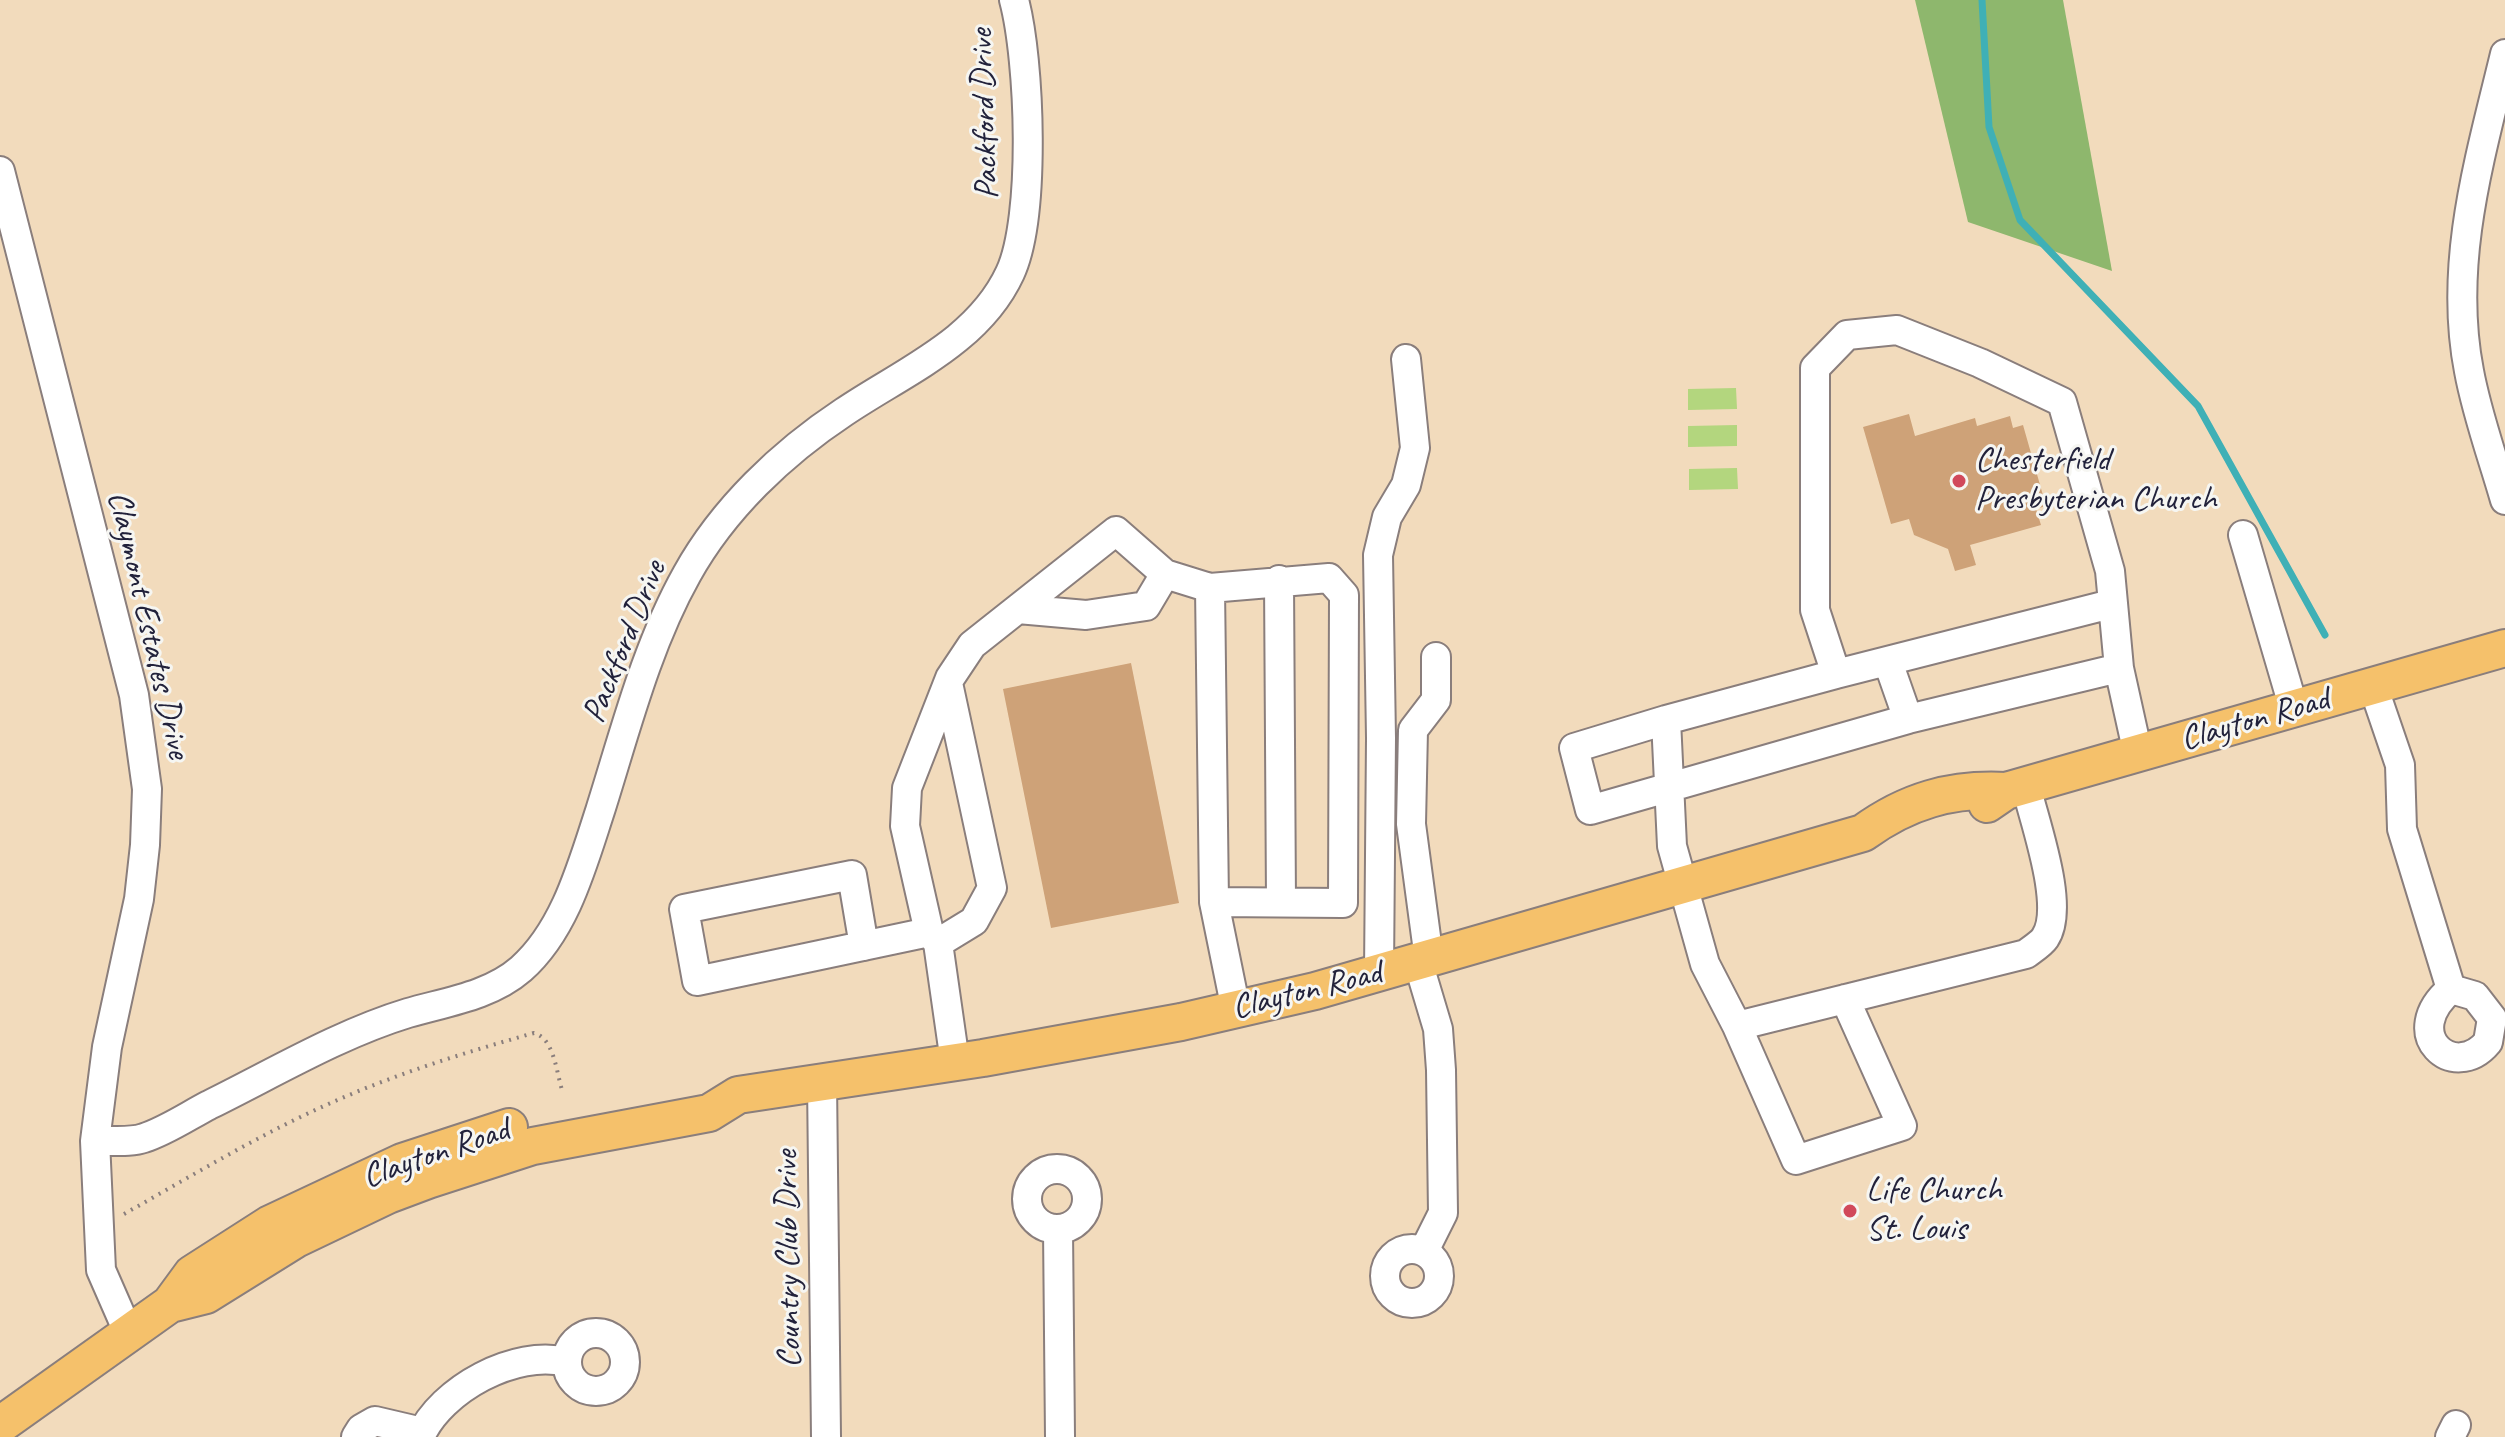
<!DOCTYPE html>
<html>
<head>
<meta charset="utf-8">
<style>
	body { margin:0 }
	canvas { display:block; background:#f2dbbc }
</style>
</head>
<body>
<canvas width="2505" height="1437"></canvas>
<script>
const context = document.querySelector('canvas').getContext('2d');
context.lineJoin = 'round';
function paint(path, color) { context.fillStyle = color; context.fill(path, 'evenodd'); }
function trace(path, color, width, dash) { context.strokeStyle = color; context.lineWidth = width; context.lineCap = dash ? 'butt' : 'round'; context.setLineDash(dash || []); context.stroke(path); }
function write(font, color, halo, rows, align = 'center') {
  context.font = font + ' Caveat,sans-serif'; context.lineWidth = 6; context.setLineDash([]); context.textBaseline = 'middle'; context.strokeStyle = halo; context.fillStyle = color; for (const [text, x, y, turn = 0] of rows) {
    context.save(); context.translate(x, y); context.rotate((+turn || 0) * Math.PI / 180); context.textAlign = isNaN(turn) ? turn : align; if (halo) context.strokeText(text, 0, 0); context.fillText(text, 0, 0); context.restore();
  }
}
paint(new Path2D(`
	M1736,388L1737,409L1688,410V389Z
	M1737,425V446L1688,447V426Z
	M1737,468L1738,489L1689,490V469Z`), '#b3d67e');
paint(new Path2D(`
	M1915,0H2063L2112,271L1968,222Z`), '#8eb76d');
trace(new Path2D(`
	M1982,0L1989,127L2020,220L2198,406L2325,635`), '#3fb0b6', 7);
paint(new Path2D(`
	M1909,414L1915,436L1975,418L1977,426L2010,416L2013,428L2023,425L2046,506L2036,509L2041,525L1970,545L1976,565L1955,571L1948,549L1914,535L1909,519L1891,524L1863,427Z
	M1131,663L1179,903L1051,928L1003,689Z`), '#cea278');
const minor = new Path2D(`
	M2505,54C2480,158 2448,263 2469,371C2477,415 2493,458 2505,500
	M0,171L134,695L147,789L145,845L139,899L107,1047L95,1141L101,1270L129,1334
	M2243,535L2294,709
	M1279,580L1281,902
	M2111,604L1836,674L1815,610V368L1847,335L1897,330L1980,363L2062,402L2110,571L2119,668L2138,754
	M1018,609L1086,615L1146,606L1165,574
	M1836,674L1666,720L1672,846L1705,964L1737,1026L2026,954C2031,950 2041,944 2045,938C2066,907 2034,821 2026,786
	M2373,686L2400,765L2402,829L2451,989
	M1908,719L2119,668
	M1666,720L1574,748L1590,810L1908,719L1888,662
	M1214,902L1343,903L1344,595L1329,578L1210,588L1214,902L1236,1010
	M938,943L974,921L992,888L948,683
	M864,946L852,875L684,909L697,981L929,932
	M1429,959L1411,824L1413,730L1436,700V657
	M1418,962L1438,1029L1441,1070L1443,1213L1424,1251
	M1379,973L1381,738L1378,555L1387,517L1406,485L1415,448L1406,359
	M2451,989L2475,996L2492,1018L2488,1042C2454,1083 2398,1034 2451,989Z
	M1737,1026L1796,1160L1902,1126L1845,999
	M955,1062L938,943L929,932L905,826L907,788L950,678L972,645L1116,531L1165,574L1210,588
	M822,1081L826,1437
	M95,1141C110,1140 130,1143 144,1138C166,1131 188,1116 209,1105C274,1073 339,1034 408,1013C446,1002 490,996 521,969C565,930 582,866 600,811C625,732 646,647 687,574C723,509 782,453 844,412C903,372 978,342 1010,273C1036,217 1030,60 1014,0
	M1027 1199a30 30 0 1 1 60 0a30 30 0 1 1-60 0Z
	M1058,1229L1060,1437
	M1385 1276a27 27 0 1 1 54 0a27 27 0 1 1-54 0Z
	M567 1362a29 29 0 1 1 58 0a29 29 0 1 1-58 0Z
	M356,1437L361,1429L375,1421L422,1432
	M420,1437C441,1389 516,1349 566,1362
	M2450,1437L2456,1425`);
const major = new Path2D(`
	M1987,804L2006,791L2505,648
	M170,1304L206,1295L296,1239L388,1195L428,1180L533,1146L709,1113L738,1095L983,1058L1181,1022L1315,991L1863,833C1907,801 1951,788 2006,791
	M0,1425L170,1304L192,1274L270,1224L402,1162L509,1127`);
trace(minor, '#8a7e7c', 32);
trace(major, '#8a7e7c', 40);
trace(new Path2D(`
	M124,1214C190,1177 255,1137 324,1106C392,1075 463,1053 534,1033C555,1039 556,1073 563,1093`), '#8a7e7c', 4, [2, 6]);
trace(minor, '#fff', 28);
trace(major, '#f5c16b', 36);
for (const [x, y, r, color] of [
	[1959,481,8,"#d1495b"],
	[1850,1211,8,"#d1495b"]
]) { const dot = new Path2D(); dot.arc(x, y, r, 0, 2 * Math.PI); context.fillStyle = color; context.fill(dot); trace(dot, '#f6f6f2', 3); }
write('34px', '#22223b', '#f6f6f2', [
	["Packford Drive",985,114,-92],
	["Claymont Estates Drive",148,625,77],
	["Packford Drive",625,642,-68],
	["Clayton Road",2255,720,-16],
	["Clayton Road",1307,991,-14],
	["Clayton Road",436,1154,-19],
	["Country Club Drive",789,1259,-91]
]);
write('34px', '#22223b', '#f6f6f2', [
	["Chesterfield",1975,461],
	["Presbyterian Church",1975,500],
	["Life Church",1866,1191],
	["St. Louis",1866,1230]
], 'left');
</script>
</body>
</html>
